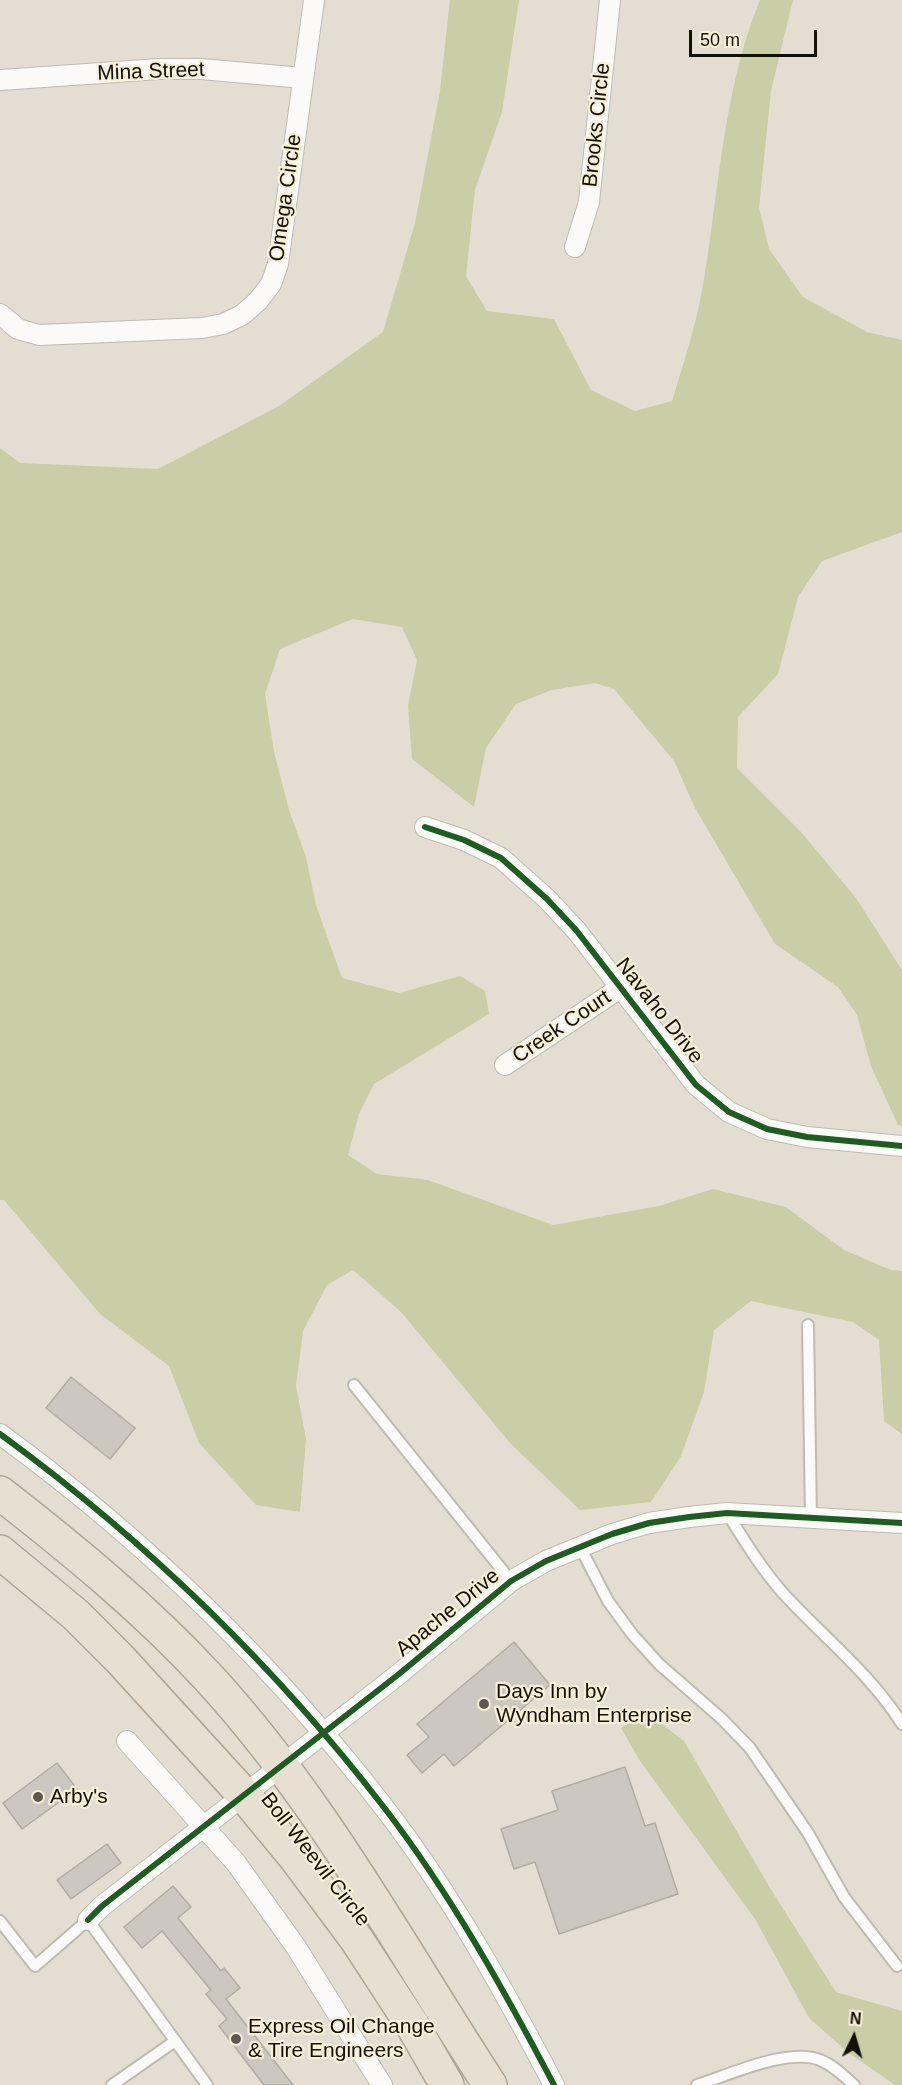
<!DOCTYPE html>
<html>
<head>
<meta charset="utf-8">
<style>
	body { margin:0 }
	#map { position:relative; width:902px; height:2085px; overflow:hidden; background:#e4ded2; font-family:Arial,sans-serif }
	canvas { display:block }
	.north { position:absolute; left:824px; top:2007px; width:60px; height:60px; -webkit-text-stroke:4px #f8efd8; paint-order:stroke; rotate:5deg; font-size:16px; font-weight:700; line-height:24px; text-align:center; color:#131008 }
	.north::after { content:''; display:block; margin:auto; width:21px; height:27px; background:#131008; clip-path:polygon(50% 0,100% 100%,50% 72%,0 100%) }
	.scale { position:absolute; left:689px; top:30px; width:128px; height:27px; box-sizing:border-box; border:3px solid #131008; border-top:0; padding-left:8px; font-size:18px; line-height:21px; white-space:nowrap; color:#131008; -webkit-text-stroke:4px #f8efd8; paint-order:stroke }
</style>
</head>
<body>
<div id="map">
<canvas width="902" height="2085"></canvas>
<div class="north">N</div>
<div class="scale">50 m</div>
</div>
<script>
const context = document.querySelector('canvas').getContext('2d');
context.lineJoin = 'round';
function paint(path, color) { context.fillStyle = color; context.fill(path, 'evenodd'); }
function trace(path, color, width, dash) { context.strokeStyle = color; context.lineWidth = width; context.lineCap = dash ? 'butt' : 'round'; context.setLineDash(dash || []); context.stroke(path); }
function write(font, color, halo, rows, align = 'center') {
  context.font = font + ' Arial,sans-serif'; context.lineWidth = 4.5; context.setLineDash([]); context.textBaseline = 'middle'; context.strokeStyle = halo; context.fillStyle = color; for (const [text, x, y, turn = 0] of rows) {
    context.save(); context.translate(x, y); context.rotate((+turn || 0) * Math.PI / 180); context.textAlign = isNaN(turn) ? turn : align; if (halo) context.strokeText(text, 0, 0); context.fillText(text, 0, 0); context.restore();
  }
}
paint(new Path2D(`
	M450,0H519L502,112L475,190L466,276L487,311L554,319L591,390L635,411L672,401C683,365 695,328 702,291C719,194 722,92 760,0H793L771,91L759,207L769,249L803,297L867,332L902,340V532L822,561L798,597L778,674L738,717L737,768L801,832L856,898L902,970V1126L898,1125L871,1066L857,1015L838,987L775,944L695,808L674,761L614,689L595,683L552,690L516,704L486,748L474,807L412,759L408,706L417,660L402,627L353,619L280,649L265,694L274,752L289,810L306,857L316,905L342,978L399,993L460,976L485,991L489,1014L374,1084L359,1114L348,1155L377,1174L428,1180L553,1225L659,1206L713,1189L786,1207L844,1250L891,1270L902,1271V1434L884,1421L879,1340L853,1322L751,1301L714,1330L704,1392L681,1456L651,1502L580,1510L510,1443L401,1312L353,1270L327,1285L303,1331L296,1386L306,1439L300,1512L256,1505L199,1443L169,1366L100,1314L4,1200H0V448L20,463L158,469L279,406L383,332L415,223L440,91Z
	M646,1712L684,1741L770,1888L836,1992L902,2011V2085H895L850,2054L809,2018L755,1919L640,1761L621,1728Z`), '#cacda6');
const building = new Path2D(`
	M71,1377L135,1428L110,1459L46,1408Z
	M514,1642L550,1685L454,1766L444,1754L422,1773L407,1755L429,1737L417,1724Z
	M57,1763L77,1789L22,1829L3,1803Z
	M625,1767L645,1826L655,1823L678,1894L559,1934L535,1862L514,1869L501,1829L558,1810L552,1791Z
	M107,1844L121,1863L71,1899L57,1880Z
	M173,1886L191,1907L178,1918L221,1971L224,1968L240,1988L226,1999L293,2085H264L219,2026L227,2019L206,1994L211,1990L162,1931L142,1948L124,1927Z`);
paint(building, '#cdc8bf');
trace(building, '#b0aca2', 1.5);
const lane = new Path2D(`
	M808,1325L811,1519
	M354,1385L511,1581
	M727,1513C744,1540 761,1568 782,1592C823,1637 869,1672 902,1724
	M580,1547L608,1601L632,1634L659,1664L722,1719L750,1748L808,1833L844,1897L897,1966
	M0,1921L35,1966L88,1920L207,2085
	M112,2085L175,2041
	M697,2085C729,2075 789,2047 820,2060C833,2065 844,2076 854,2085`);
const street = new Path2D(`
	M0,80L159,69H201L303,78
	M575,247L589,202L610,0
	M0,314L18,329L39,335L202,328L223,324L242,315L258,301L271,284L278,264L314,0
	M425,827L464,840L501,858L547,899L576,930L696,1085L729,1112L767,1129L807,1137L902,1146
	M505,1065L620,988
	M0,1434C145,1540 276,1667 386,1810C451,1895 504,1990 554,2085
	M127,1741L236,1863L296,1947L382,2085
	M88,1920L102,1906L399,1674L511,1581L546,1561L612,1534L649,1523L689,1517L727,1513L902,1523`);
const highway = new Path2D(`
	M0,1493C73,1550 144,1608 207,1676C320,1798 400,1947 490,2085
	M0,1552L76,1615L120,1659L244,1795L296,1858L357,1940L413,2026L447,2085`);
trace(lane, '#bebbb1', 14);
trace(street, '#bebbb1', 22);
trace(highway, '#aea594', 36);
trace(lane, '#fbfaf8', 10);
trace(street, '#fbfaf8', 20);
trace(highway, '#e6dfd2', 33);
trace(new Path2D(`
	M425,827L464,840L501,858L547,899L576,930L696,1085L729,1112L767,1129L807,1137L902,1146
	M0,1434C145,1540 276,1667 386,1810C451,1895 504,1990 554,2085
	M88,1920L102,1906L399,1674L511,1581L546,1561L612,1534L649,1523L689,1517L727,1513L902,1523`), '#1b5e20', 6);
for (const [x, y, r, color] of [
	[484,1704,6,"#5c584f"],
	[38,1797,6,"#5c584f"],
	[236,2039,6,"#5c584f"]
]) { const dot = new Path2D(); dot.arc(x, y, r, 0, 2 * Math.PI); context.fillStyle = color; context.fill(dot); trace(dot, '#f8efd8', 2); }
write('21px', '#131008', '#f8efd8', [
	["Mina Street",151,72,-2],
	["Brooks Circle",597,125,-84],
	["Omega Circle",286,198,-82],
	["Navaho Drive",659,1011,52],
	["Creek Court",562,1027,-34],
	["Apache Drive",448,1613,-39],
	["Boll Weevil Circle",315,1860,52]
]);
write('21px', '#131008', '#f8efd8', [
	["Days Inn by",496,1692],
	["Wyndham Enterprise",496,1716],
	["Arby's",50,1797],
	["Express Oil Change",248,2027],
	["& Tire Engineers",248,2051]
], 'left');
</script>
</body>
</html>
